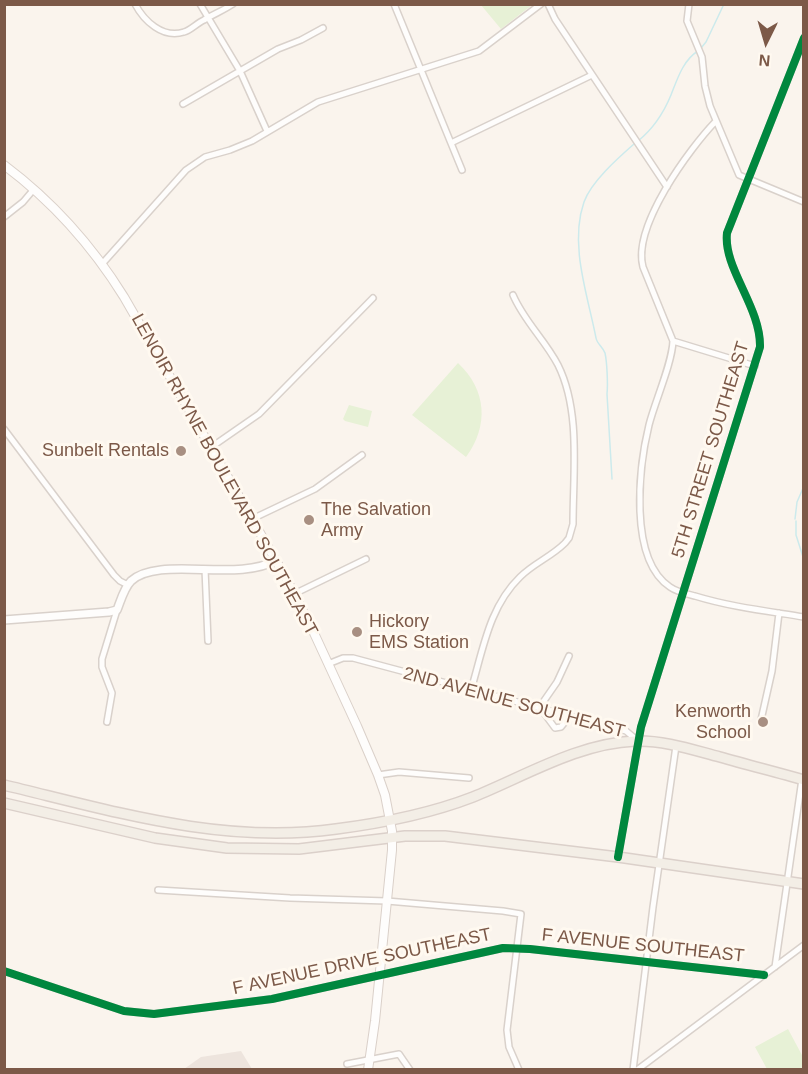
<!DOCTYPE html>
<html>
<head>
<meta charset="utf-8">
<style>
	body { margin:0 }
	#map { position:relative; width:808px; height:1074px; overflow:hidden; background:#faf4ed; font-family:Arial,sans-serif }
	canvas { display:block }
	.frame { position:absolute; inset:0; border:6px solid #7c5948; pointer-events:none }
	.north { position:absolute; left:736px; top:12px; width:60px; height:60px; -webkit-text-stroke:4px #fff9f0; paint-order:stroke; rotate:185deg; font-size:16px; font-weight:700; line-height:24px; text-align:center; color:#7c5948 }
	.north::after { content:''; display:block; margin:auto; width:21px; height:27px; background:#7c5948; clip-path:polygon(50% 0,100% 100%,50% 72%,0 100%) }
</style>
</head>
<body>
<div id="map">
<canvas width="808" height="1074"></canvas>
<div class="frame"></div>
<div class="north">N</div>
</div>
<script>
const context = document.querySelector('canvas').getContext('2d');
context.lineJoin = 'round';
function paint(path, color) { context.fillStyle = color; context.fill(path, 'evenodd'); }
function trace(path, color, width, dash) { context.strokeStyle = color; context.lineWidth = width; context.lineCap = dash ? 'butt' : 'round'; context.setLineDash(dash || []); context.stroke(path); }
function write(font, color, halo, rows, align = 'center') {
  context.font = font + ' Arial,sans-serif'; context.lineWidth = 6; context.setLineDash([]); context.textBaseline = 'middle'; context.strokeStyle = halo; context.fillStyle = color; for (const [text, x, y, turn = 0] of rows) {
    context.save(); context.translate(x, y); context.rotate((+turn || 0) * Math.PI / 180); context.textAlign = isNaN(turn) ? turn : align; if (halo) context.strokeText(text, 0, 0); context.fillText(text, 0, 0); context.restore();
  }
}
paint(new Path2D(`
	M241,1051L252,1069H184L201,1057Z`), '#ede4dd');
paint(new Path2D(`
	M481,5H532L501,29Z
	M458,363C487,390 489,426 466,457L412,415Z
	M349,405L372,411L368,427L345,421L343,419Z
	M788,1029L803,1057V1069H767L755,1047Z`), '#e7f1d6');
trace(new Path2D(`
	M701,48L706,42L724,4
	M638,141C653,129 664,112 671,95C677,80 683,60 698,51
	M612,479L607,394C608,384 607,362 605,353C603,347 597,344 596,338C588,296 569,245 584,202C591,182 618,158 634,144
	M795,519L797,502L804,486
	M796,521V535L804,560`), '#cceaec', 1.5);
const minor = new Path2D(`
	M135,4C144,21 163,39 184,32C191,30 197,23 204,20C214,14 224,10 233,4
	M200,4L240,71L267,131
	M394,4L462,170
	M548,4L555,19L667,187
	M689,4L687,21L702,57L705,86L710,106L739,175L804,202
	M183,104L278,49L301,40L323,28
	M716,121C689,149 632,227 643,267L673,341C672,364 655,401 649,425C639,466 628,559 670,587C677,592 687,594 695,596C731,607 767,611 804,617
	M451,143L592,75
	M4,217L23,202L34,189
	M102,264L186,170L205,157L230,150L252,141L318,102L479,51L541,4
	M673,341L755,366
	M4,429L114,575L120,581L128,585
	M210,448L259,414L373,298
	M252,519L315,489L362,455
	M205,569L208,641
	M294,594L366,559
	M328,664L343,658H353L626,731L638,741
	M471,690C483,650 489,607 520,577C534,563 551,557 565,543L569,538L573,524C573,473 581,411 558,365C545,340 524,321 513,295
	M539,708L557,682L569,656
	M541,709L555,728L561,727L565,722L562,714
	M761,720L772,671L779,613
	M107,722L112,693L102,667V659L117,610
	M378,775L399,772L469,778
	M618,857L641,727L760,347C761,307 723,268 727,233L804,38
	M158,890L290,898L387,901L503,911L521,914L507,1030L509,1047L519,1070
	M775,967L802,779
	M4,971L124,1011L154,1014L272,999L503,948L530,949L764,975
	M347,1064L399,1054L410,1070
	M633,1070L653,907L676,746
	M637,1070L804,945`);
const tertiary = new Path2D(`
	M4,620L109,612L117,610C121,600 124,588 131,581C159,555 238,583 276,560`);
const secondary = new Path2D(`
	M4,165C52,201 93,247 124,297L286,578L314,633L357,726L378,775L385,795L392,831V850L375,1021L368,1070`);
const primary = new Path2D(`
	M4,785C113,811 223,845 336,829C383,823 429,814 473,797C525,776 579,743 635,741C664,740 693,750 720,757C748,765 776,772 804,780
	M4,803L155,838L227,848L299,849L405,836H445L618,857L804,884`);
trace(minor, '#d9d1cb', 8);
trace(tertiary, '#d9d1cb', 10);
trace(secondary, '#dad0c9', 10);
trace(primary, '#dbd0ca', 12);
trace(minor, '#fefdfc', 5);
trace(tertiary, '#fefdfc', 7);
trace(secondary, '#fefdfc', 8);
trace(primary, '#f3eee6', 9);
trace(new Path2D(`
	M618,857L641,727L760,347C761,307 723,268 727,233L804,38
	M4,971L124,1011L154,1014L272,999L503,948L530,949L764,975`), '#00873e', 8);
for (const [x, y, r, color] of [
	[181,451,6,"#a88f82"],
	[309,520,6,"#a88f82"],
	[357,632,6,"#a88f82"],
	[763,722,6,"#a88f82"]
]) { const dot = new Path2D(); dot.arc(x, y, r, 0, 2 * Math.PI); context.fillStyle = color; context.fill(dot); trace(dot, '#fff9f0', 2); }
write('18px', '#7c5948', '#fff9f0', [
	["5TH STREET SOUTHEAST",711,450,-73],
	["LENOIR RHYNE BOULEVARD SOUTHEAST",224,475,61],
	["2ND AVENUE SOUTHEAST",514,703,15],
	["F AVENUE SOUTHEAST",643,946,6],
	["F AVENUE DRIVE SOUTHEAST",362,962,-12]
]);
write('18px', '#7c5948', '#fff9f0', [
	["Sunbelt Rentals",169,451],
	["The Salvation",321,510,"left"],
	["Army",321,531,"left"],
	["Hickory",369,622,"left"],
	["EMS Station",369,643,"left"],
	["Kenworth",751,712],
	["School",751,733]
], 'right');
</script>
</body>
</html>
